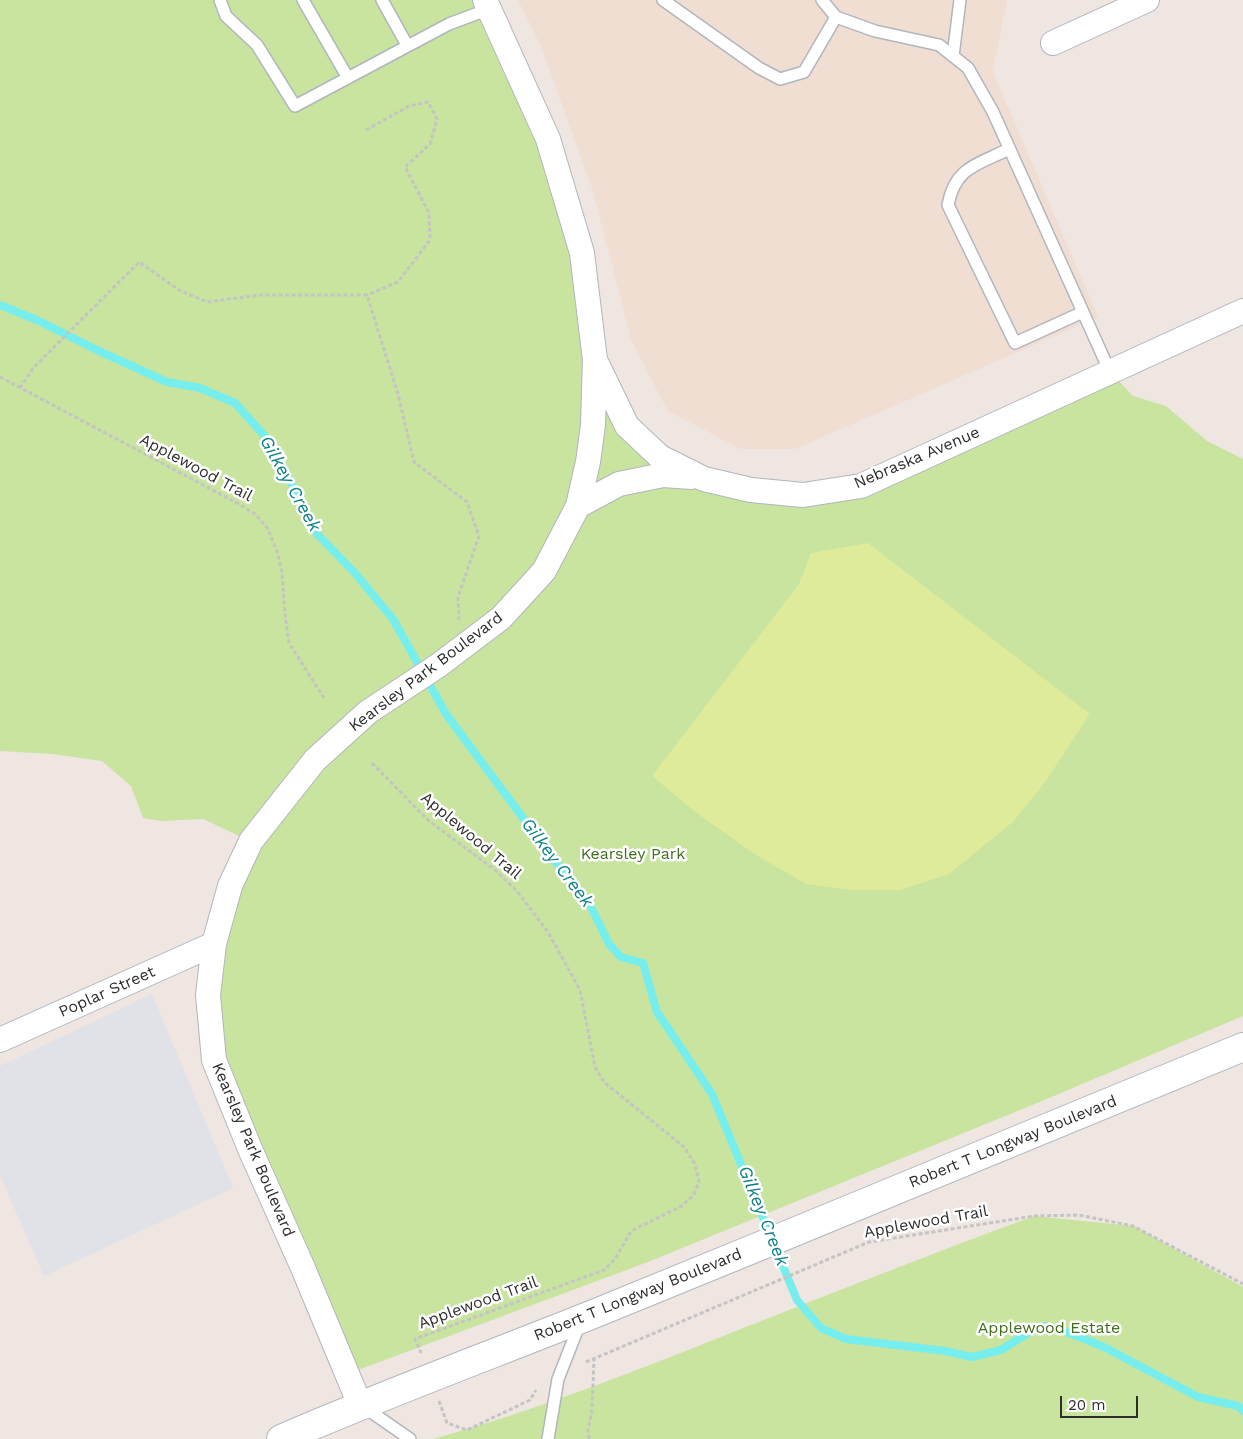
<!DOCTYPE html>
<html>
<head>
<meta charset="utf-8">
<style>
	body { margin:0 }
	#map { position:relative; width:1243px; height:1439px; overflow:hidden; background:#efe5e1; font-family:"Work Sans",sans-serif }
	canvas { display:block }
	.scale { position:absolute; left:1060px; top:1396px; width:78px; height:22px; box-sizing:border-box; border:2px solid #2e2e2e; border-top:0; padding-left:6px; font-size:15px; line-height:18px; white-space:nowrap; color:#2e2e2e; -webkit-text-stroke:4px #fff; paint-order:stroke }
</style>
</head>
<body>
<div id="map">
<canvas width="1243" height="1439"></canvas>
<div class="scale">20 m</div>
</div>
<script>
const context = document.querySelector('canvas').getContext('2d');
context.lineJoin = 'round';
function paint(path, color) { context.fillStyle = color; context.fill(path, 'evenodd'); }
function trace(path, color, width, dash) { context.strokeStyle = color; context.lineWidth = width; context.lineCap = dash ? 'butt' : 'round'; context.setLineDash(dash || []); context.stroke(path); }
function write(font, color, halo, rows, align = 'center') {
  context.font = font + ' "Work Sans",sans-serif'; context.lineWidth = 5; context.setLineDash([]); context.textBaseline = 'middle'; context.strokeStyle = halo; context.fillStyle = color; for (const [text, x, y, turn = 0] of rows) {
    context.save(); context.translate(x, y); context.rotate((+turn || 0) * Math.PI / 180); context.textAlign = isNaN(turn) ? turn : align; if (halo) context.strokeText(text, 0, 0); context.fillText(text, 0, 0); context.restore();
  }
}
paint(new Path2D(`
	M152,994L233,1188L44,1276L0,1175V1066Z`), '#e1e1e8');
paint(new Path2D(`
	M518,0H1007L993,72L1098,317L795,449H741L668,411L631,340L593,191L541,46Z`), '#efded1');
paint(new Path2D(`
	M0,0H485L548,139L595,361L660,457L751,490L861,486L1110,372L1133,396L1166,406L1207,441L1243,459V1016L1042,1101L648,1262L347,1374L214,1060V944L250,841L203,819L161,821L143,818L131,786L102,761L52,754L0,751Z
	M1034,1216L1133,1226L1243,1287V1439H433C541,1409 646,1367 751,1325C845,1288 939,1251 1034,1216Z`), '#c8e49f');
paint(new Path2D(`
	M868,543L1090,714L1045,782L1013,822L949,874L900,890H851L806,884L756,855L698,814L652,776L799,584L811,553Z`), '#deeb9b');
trace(new Path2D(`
	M0,305L39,321L99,351L167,382L200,388L235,403L271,443L317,534L354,572L393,619L446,714L563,872L588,901L609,944L621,957L643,963L657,1012L712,1094L797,1300L821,1328L846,1339L945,1351L972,1357L1001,1350L1028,1333L1043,1326L1059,1329L1104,1347L1198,1397L1238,1406L1243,1411`), '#76eeee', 8);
const service = new Path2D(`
	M220,0L226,16L257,45L295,106L449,24L489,9
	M303,0L348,78
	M382,0L407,45
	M663,0L759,68L780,79L804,72L836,17
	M822,0L836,17L875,31L939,45L968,68L993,112L1110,372
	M953,56L960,0
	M1009,149C977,165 955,167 948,205L1015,343L1083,312
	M364,1407L410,1439
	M548,1439L558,1379L580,1323`);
const minor = new Path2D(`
	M1053,43L1147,0
	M597,364L627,426L660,457L704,479L751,490L803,495L861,486L1243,311
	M578,506L619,484L663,475L692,477
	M0,1040L214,944
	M360,1405L303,1268L250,1149L214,1060L208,995L214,944L230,886L251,841L315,760L368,712L439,665L501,618L544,571L578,506L588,462L593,425L595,360L582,253L548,139L485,0`);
const tertiary = new Path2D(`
	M281,1439C385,1394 491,1355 596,1313C812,1225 1028,1136 1243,1047`);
trace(service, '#b1b6be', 14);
trace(minor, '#b1b6be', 26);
trace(tertiary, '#b1b6be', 30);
trace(new Path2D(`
	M366,130L409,106L428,102L437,119L430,144L405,167L429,213L430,240L398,282L367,295
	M0,377L239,504L255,514L268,529L278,554L282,573L285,616L289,643L324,698
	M20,388L34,367L139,262L179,290L207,302L260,295H367L398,394L414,462L467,502L479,536L458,597L459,620
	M372,763L429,821L495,870L517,891L548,932L580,990L595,1067L604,1082L684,1147L695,1164L699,1182L693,1196L680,1207L631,1231L615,1259L604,1270L415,1339L421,1353
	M586,1362L869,1242L1034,1216L1079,1215L1133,1226L1243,1284
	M439,1401L447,1423L467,1430L530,1400L536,1390
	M589,1439L588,1431L592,1409L594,1358`), '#c4c4c4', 3, [4, 2.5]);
trace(service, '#fff', 11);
trace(minor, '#fff', 24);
trace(tertiary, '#fff', 28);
write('16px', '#2e2e2e', '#fff', [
	["Nebraska Avenue",917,458,-23],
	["Applewood Trail",196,468,28],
	["Kearsley Park Boulevard",426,672,-37],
	["Applewood Trail",471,836,40],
	["Poplar Street",107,992,-24],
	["Robert T Longway Boulevard",1013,1142,-22],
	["Kearsley Park Boulevard",253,1150,67],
	["Applewood Trail",926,1222,-10],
	["Robert T Longway Boulevard",638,1295,-22],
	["Applewood Trail",478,1303,-20]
]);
write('16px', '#426d1c', '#fff', [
	["Kearsley Park",633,854],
	["Applewood Estate",1049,1328]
]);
write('italic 18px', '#0f818b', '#fff', [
	["Gilkey Creek",290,484,61],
	["Gilkey Creek",557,863,53],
	["Gilkey Creek",763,1216,68]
]);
</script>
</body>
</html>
